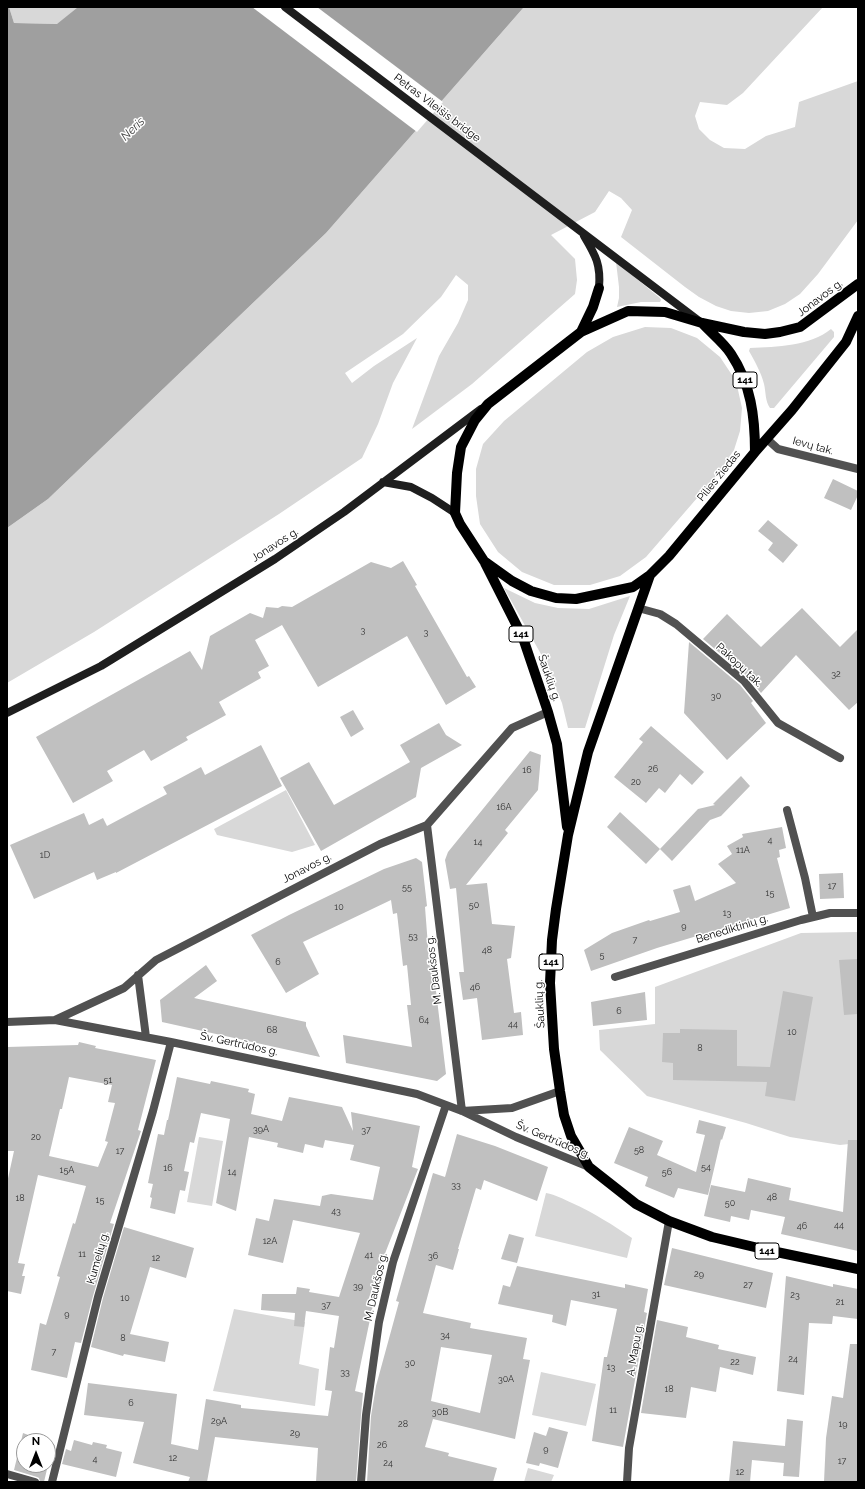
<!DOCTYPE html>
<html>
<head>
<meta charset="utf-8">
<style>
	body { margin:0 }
	#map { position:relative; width:865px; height:1489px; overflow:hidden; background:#fff; font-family:Raleway,sans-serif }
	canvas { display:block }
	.frame { position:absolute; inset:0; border:8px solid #000; pointer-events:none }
	.north { position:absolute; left:16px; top:1433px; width:40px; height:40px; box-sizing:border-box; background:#fff; border:1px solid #999; border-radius:50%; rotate:0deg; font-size:11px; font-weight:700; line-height:16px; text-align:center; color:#000 }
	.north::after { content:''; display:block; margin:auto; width:14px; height:18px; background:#000; clip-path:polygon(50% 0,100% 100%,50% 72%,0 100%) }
</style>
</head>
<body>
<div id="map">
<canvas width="865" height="1489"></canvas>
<div class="frame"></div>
<div class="north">N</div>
</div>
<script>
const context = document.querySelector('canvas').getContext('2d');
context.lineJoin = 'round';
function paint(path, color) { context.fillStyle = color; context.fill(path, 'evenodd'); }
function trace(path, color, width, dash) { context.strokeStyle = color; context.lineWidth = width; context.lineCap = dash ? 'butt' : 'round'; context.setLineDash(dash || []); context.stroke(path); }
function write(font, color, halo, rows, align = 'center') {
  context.font = font + ' Raleway,sans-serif'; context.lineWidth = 3; context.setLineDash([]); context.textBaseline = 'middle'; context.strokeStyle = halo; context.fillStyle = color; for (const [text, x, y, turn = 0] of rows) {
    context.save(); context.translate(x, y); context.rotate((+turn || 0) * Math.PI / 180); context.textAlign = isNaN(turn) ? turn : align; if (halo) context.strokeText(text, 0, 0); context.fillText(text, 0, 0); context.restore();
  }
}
paint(new Path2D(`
	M9,7H78L58,24L14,23Z
	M524,7H823L743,93L727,105L700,102L695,116L699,129L710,140L724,148L745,149L766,136L795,127L799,102L858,81V220L818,274L800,294L785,304L768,311L749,313L731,311L716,306L699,297L685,287L621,237L632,210L621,198L609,191L595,212L551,235L575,259L577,280L575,294L472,384L412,429L439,356L458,323L468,300V285L456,275L441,297L403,334L345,373L352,383L374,366L417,338L393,383L378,424L362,458L279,514L94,632L7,683V528L48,499L326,233Z
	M616,262L660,298L661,300L660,302H641L617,307L619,298V287Z
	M645,327L671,328L697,338L720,357L736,381L742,408L740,431L734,450L717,475L646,557L620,576L590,585H554L522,572L498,552L480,524L476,496V469L483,444L504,421L587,352L613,337Z
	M831,329L834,332V337L774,408H770C765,401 766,392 764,384C761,372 755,362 749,351L750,348C777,347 810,346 831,329Z
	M504,588L535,603L558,608L589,609L630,596L614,635L585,728H568L562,703L542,656Z
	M286,790L315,845L292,852L217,835L214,829Z
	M858,932V1143L840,1145L790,1137L746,1123L647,1096L600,1050L599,1030L655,1024V987L801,933Z
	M199,1137L223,1141L212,1206L187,1202Z
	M546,1193C556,1195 563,1199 572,1203C594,1213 613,1225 632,1238L627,1258L535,1236Z
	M234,1309L305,1322L299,1364L319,1369L315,1406L213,1391Z
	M541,1372L596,1384L586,1426L532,1415Z
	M528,1468L554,1475L551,1482H524Z`), '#d8d8d8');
paint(new Path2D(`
	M7,7H9L14,23L57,24L78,7H524L326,233L48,499L7,528Z`), '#9f9f9f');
paint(new Path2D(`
	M252,7H317L443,102L417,132Z`), '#fff');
paint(new Path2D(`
	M833,479L858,491V495L851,510L824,498Z
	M768,520L798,545L783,563L768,550L773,543L758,531Z
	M403,561L417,585L415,586L467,677L469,676L476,687L446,705L407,636L318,687L282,625L255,640L269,666L258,672L261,678L219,702L226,715L186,737L188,740L151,761L144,750L107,771L113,781L73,803L36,737L190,651L202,670L210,636L250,613L263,618L266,607L278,608L282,606L292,607L371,562L391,568Z
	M802,608L840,647L858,629V702L849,710L796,655L761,693L748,677L703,639L727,614L761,647Z
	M689,642L740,685L753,701L751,703L766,723L727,760L684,713Z
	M353,710L364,729L351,737L340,717Z
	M439,723L446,735L462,745L421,768L416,797L321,851L280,778L309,762L334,805L410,762L400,745Z
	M651,726L704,772L692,785L680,774L665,793L659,788L646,803L614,777L643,742L639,739Z
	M261,745L282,786L116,873V872L97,880L94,872L34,899L10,845L84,813L89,825L103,818L107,826L167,794L163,787L175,781L201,767L205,775Z
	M530,751L541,755L538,790L505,830L508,833L466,885L487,883L492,924L515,926L511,958L507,959L514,1013L521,1012L523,1035L482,1040L477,998L463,1000L459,972H464L456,888L450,889L445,860L448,852Z
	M741,776L750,786L721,816L710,820L672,861L660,849L698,809L715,805L713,804Z
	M620,812L660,849L646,864L607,827Z
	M782,827L786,848L779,850L780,857L777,858L790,908L657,948L591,971L584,950L612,933L649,920L650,921L680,912L673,890L690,885L695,901L736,883L718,864L732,854L727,846L743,837L742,834Z
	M416,858L422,862L427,906L425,907L429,959L432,958L446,1074L437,1081L346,1063L343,1035L412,1047L407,1005H411L407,965L403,966L397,913L393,914L391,900L303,942L319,974L286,993L251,935L289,915L384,869Z
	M843,873L844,898L820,899L819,874Z
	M858,959V1014L844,1015L839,960Z
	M206,965L217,981L194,998L306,1022V1026L320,1057L162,1022L160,1000Z
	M783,991L813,997L795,1101L765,1096L767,1082L673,1080V1063L662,1062L663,1033H680V1029L737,1030V1066L770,1067Z
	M645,992L647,1020L593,1026L591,1002Z
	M79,1042L96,1046L95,1048L156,1060L138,1130L141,1131L110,1223L114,1224L93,1296L81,1343L75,1342L67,1378L31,1370L40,1323L46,1325L60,1277L57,1276L73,1223L75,1224L86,1186L38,1175L18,1263L25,1264L22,1276H25L21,1294L7,1291V1183L14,1151H7V1047L78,1045ZM69,1077L112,1085L108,1102L115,1103L105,1141L108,1142L98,1167L49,1156L60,1109H62Z
	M177,1077L210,1084L211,1081L249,1089L248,1092L255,1094L251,1114L282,1121L289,1097L342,1107L353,1131L351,1112L420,1126L412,1167L418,1169L377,1274L367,1304L373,1305L355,1391L363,1393L361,1415L356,1482H316L318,1448L215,1437L207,1482H188L190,1477L133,1463L144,1422L84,1415L88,1383L177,1394L171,1444L198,1450L206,1399L241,1405V1408L328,1416L332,1391L325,1390L330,1347L334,1348L339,1316L306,1311L304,1327L294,1326L295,1313L261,1310L262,1294H296L297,1287L310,1289L309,1292L339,1297L360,1233L293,1220L283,1263L248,1255L256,1218L269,1221L274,1199L320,1206L322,1196L331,1194L373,1200L380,1167L350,1160L354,1145L325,1140L323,1148L305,1144L303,1153L277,1147L278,1143L249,1137L236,1211L216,1203L230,1119L201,1113L194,1143L190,1142L184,1171L189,1172L185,1191L180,1190L175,1214L150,1208L152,1198L150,1197L153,1184L148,1183L158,1134L164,1135L167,1120H168Z
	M699,1120L726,1127L722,1140L721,1139L708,1195L678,1188L674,1198L645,1186L648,1177L614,1163L629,1127L663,1141L657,1155L696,1172L705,1135L696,1133Z
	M457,1134L495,1146L548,1167L537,1201L484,1180L481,1190L476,1188L458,1249H459L453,1270L436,1265L423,1313L471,1323L470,1328L527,1338L523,1359L530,1360L515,1439L433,1419L425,1447L449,1453L448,1456L497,1468L493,1482H367L371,1416L376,1386L399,1302L396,1301L433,1173L445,1177ZM441,1347L492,1355L480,1413L431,1401Z
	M848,1140H858V1251L781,1234L785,1217L751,1210L749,1220L731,1216L730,1222L704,1216L711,1185L745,1192L748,1178L791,1188L789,1200L843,1212Z
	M124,1227L194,1248L186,1278L150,1267L130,1334L169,1342L165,1362L124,1354L123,1356L91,1347L103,1298Z
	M509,1234L524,1238L517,1263L501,1259Z
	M672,1248L773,1273L766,1308L664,1285Z
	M517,1266L625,1288V1284L648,1289L644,1312L647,1313L623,1447L592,1441L604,1357H607L617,1309L571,1300L566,1326L552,1322L553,1315L498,1304L503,1285L510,1287Z
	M786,1276L833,1287V1284L858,1289V1319L833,1316L832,1324L809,1323L804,1395L777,1391Z
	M657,1320L688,1327L686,1337L719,1345L718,1349L756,1357L753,1375L720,1367L716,1392L691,1387L686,1418L641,1413Z
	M850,1344H858V1482H824L826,1438L832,1396L843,1398Z
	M787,1419L803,1421L799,1477L783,1476L784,1463L752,1460L750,1482H729L733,1441L785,1446Z
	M549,1427L568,1432L558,1468L540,1463L539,1466L526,1463L534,1432L546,1436Z
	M23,1433L44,1441H24V1465H48L44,1482H40L39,1478L37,1477L14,1470Z
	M74,1440L92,1445L93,1442L107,1445L106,1448L122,1452L116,1477L62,1464L66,1449L71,1451Z
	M48,1443L55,1445L51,1462L49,1461L48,1464Z`), '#c0c0c0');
trace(new Path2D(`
	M767,439L778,449L858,469
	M638,608L660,614L676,624L744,681L778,723L840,758
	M787,810L805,878L813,917
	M427,825L462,1111
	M138,975L146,1037
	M615,977L801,920L830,913H858
	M55,1020L124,988L156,960L380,844L427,825L512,728L548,712
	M7,1022L55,1020L171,1042L417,1094L462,1111L516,1137L589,1167
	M462,1111L512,1108L560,1091
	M7,1474L35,1482
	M52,1482L98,1297L153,1111L171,1042
	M361,1482L366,1415L379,1322L393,1262L446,1105
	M627,1482L629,1448L669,1221`), '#515151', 8);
trace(new Path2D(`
	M285,7L699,321
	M584,236C596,256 601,265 599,288
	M383,482L411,487L432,498L455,513
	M7,713L101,666L275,559L344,512L481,409`), '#1e1e1e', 8);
trace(new Path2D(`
	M858,284L800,327L780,332L765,334L744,332L702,323L665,312L628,311L581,332L488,404L475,420L461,447L457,473L455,513L460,524L484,561L512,581L531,591L556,598L576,599L633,587L650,575L669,556L755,452L792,410L846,342L858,316
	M702,323C711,333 724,343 731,354C751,384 755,417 755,452
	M581,332L593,307L599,288
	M485,563L523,638L548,712L557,744L567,827
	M650,575L588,752L568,835L556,909L552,940L550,983L554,1049L560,1091L564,1115L571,1136L589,1167L636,1204L669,1221L712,1237L767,1250L858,1269`), '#000', 10);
write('9px', '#303030', null, [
	["3",363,630],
	["3",426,632],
	["32",836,674],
	["30",716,696],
	["26",653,769],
	["16",527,770],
	["20",636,782],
	["16A",504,807],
	["4",770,840],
	["14",478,842],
	["11A",743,850],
	["1D",45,855],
	["17",832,886],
	["55",407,887],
	["15",770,893],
	["50",474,905],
	["10",339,907],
	["13",727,913],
	["9",684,926],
	["53",413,936],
	["7",635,940],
	["48",487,950],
	["5",602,955],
	["6",278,962],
	["46",475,987],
	["6",619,1011],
	["64",424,1020],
	["44",513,1024],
	["68",272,1030],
	["10",792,1032],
	["8",700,1048],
	["51",108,1080],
	["39A",261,1129],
	["37",366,1130],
	["20",36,1137],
	["58",639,1150],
	["17",120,1151],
	["54",706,1167],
	["16",168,1168],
	["15A",67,1170],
	["14",232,1172],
	["56",667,1172],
	["33",456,1185],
	["48",772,1197],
	["18",20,1198],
	["15",100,1200],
	["50",730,1203],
	["43",336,1211],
	["44",839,1225],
	["46",802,1226],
	["12A",270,1241],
	["11",82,1254],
	["41",369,1255],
	["36",433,1256],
	["12",156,1258],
	["29",699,1274],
	["27",748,1285],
	["39",358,1286],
	["31",596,1294],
	["23",795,1295],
	["10",125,1298],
	["21",840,1302],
	["37",326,1305],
	["9",67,1314],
	["34",445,1335],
	["8",123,1338],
	["7",54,1352],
	["24",793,1359],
	["22",735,1362],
	["30",410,1363],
	["13",611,1367],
	["33",345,1372],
	["30A",506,1379],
	["18",669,1389],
	["6",131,1403],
	["11",613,1410],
	["30B",440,1412],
	["29A",219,1421],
	["28",403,1424],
	["19",843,1424],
	["29",295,1433],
	["26",382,1445],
	["9",546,1449],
	["12",173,1458],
	["4",95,1459],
	["17",842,1461],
	["24",388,1463],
	["12",740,1472]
]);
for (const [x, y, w] of [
	[745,380,24],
	[521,634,24],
	[551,962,24],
	[767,1251,24]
]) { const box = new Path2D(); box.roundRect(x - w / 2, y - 8, w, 16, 3); context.fillStyle = '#fff'; context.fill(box); trace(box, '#000', 1); }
write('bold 10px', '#000', null, [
	["141",745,380],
	["141",521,634],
	["141",551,962],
	["141",767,1251]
]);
write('11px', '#000', '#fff', [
	["Petras Vileišis bridge",437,108,37],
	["Jonavos g.",820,298,-37],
	["Ievų tak.",813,446,15],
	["Pilies žiedas",719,476,-51],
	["Jonavos g.",275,545,-33],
	["Pakopų tak.",739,665,43],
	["Šauklių g.",549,678,71],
	["Jonavos g.",307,868,-27],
	["Benediktinių g.",732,929,-17],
	["M. Daukšos g.",434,970,-97],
	["Šauklių g.",540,1004,-93],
	["Šv. Gertrūdos g.",239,1044,12],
	["Šv. Gertrūdos g.",553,1140,23],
	["Kumelių g.",98,1258,-74],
	["M. Daukšos g.",376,1287,-77],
	["A. Mapu g.",635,1350,-80]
]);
write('italic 12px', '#404040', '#fff', [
	["Neris",133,129,-44]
]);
</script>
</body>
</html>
